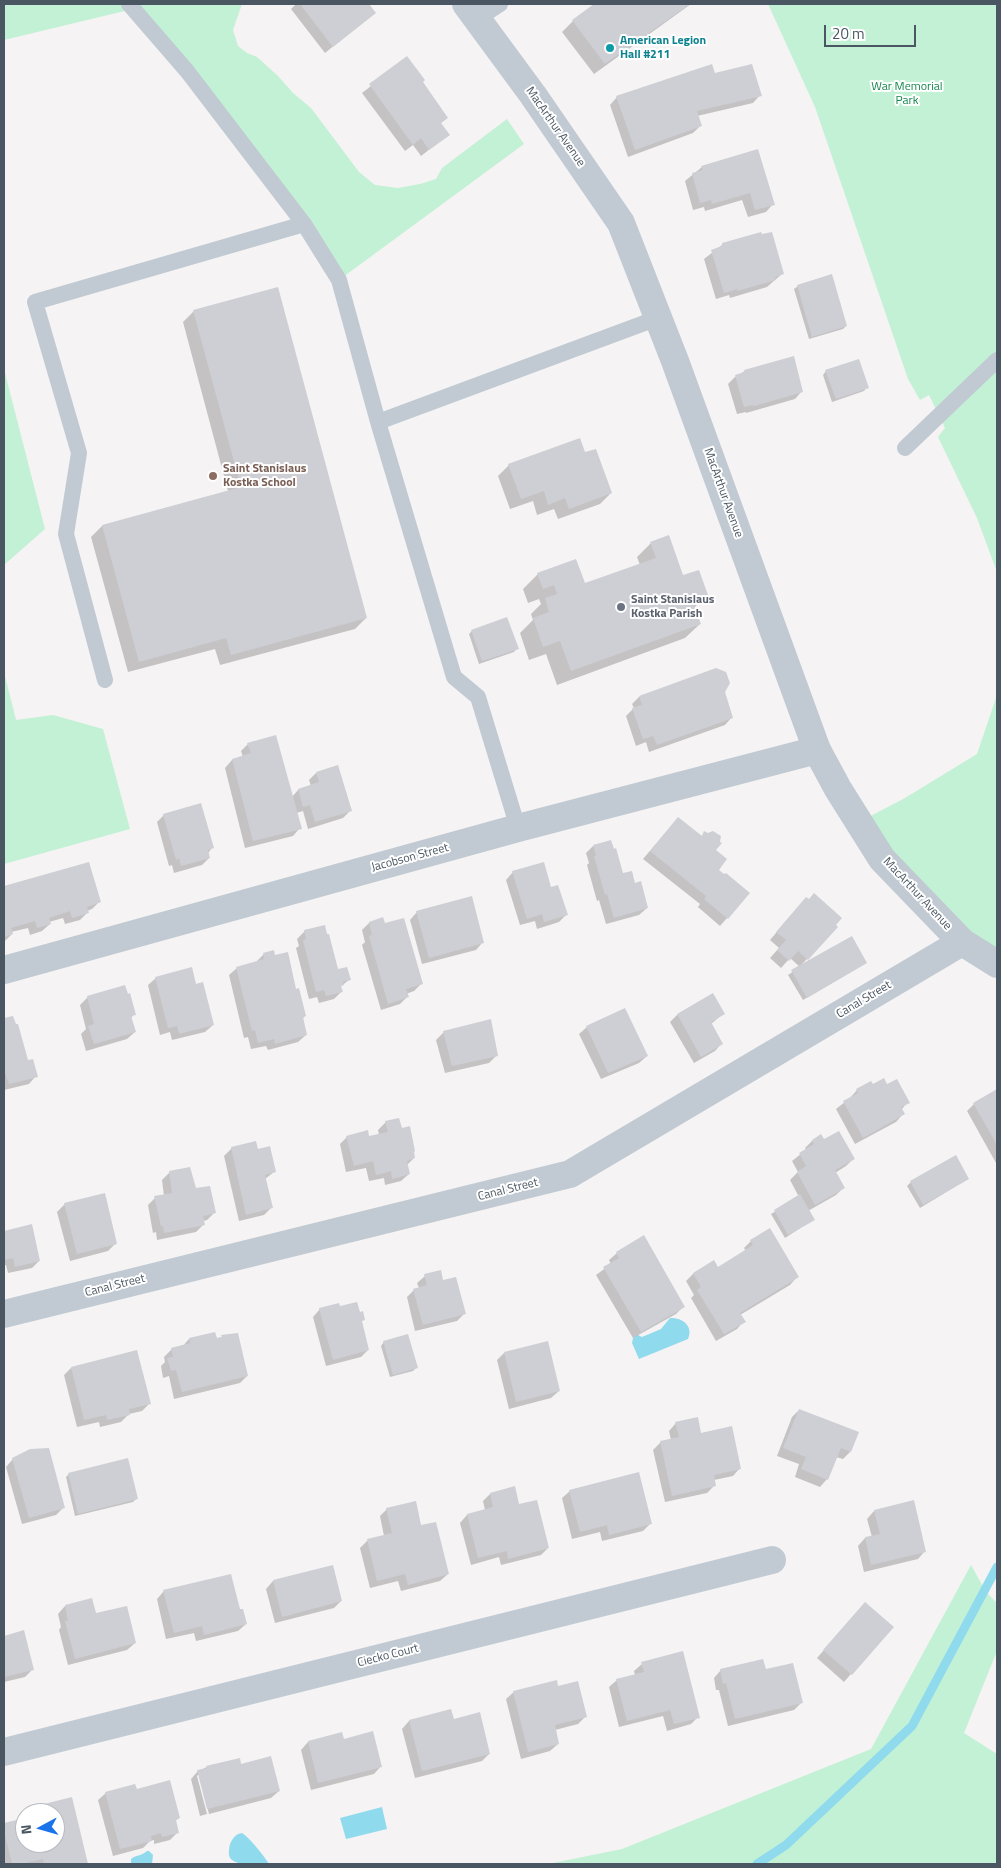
<!DOCTYPE html>
<html>
<head>
<meta charset="utf-8">
<style>
	body { margin:0 }
	#map { position:relative; width:1001px; height:1868px; overflow:hidden; background:#f5f3f3; font-family:"Titillium Web",sans-serif }
	canvas { display:block }
	.frame { position:absolute; inset:0; border:5px solid #4a5661; pointer-events:none }
	.north { position:absolute; left:15px; top:1803px; width:50px; height:50px; box-sizing:border-box; background:#fff; border:1px solid #b7bbc0; border-radius:50%; rotate:264deg; font-size:14px; font-weight:700; line-height:20px; text-align:center; color:#4a5661 }
	.north::after { content:''; display:block; margin:auto; width:18px; height:22px; background:#1a73e8; clip-path:polygon(50% 0,100% 100%,50% 72%,0 100%) }
	.scale { position:absolute; left:824px; top:25px; width:92px; height:22px; box-sizing:border-box; border:2px solid #4a5661; border-top:0; padding-left:6px; font-size:15px; line-height:18px; white-space:nowrap; color:#4a5661; -webkit-text-stroke:4px #fff; paint-order:stroke }
</style>
</head>
<body>
<div id="map">
<canvas width="1001" height="1868"></canvas>
<div class="frame"></div>
<div class="north">N</div>
<div class="scale">20 m</div>
</div>
<script>
const context = document.querySelector('canvas').getContext('2d');
context.lineJoin = 'round';
function paint(path, color) { context.fillStyle = color; context.fill(path, 'evenodd'); }
function trace(path, color, width, dash) { context.strokeStyle = color; context.lineWidth = width; context.lineCap = dash ? 'butt' : 'round'; context.setLineDash(dash || []); context.stroke(path); }
function write(font, color, halo, rows, align = 'center') {
  context.font = font + ' "Titillium Web",sans-serif'; context.lineWidth = 4; context.setLineDash([]); context.textBaseline = 'middle'; context.strokeStyle = halo; context.fillStyle = color; for (const [text, x, y, turn = 0] of rows) {
    context.save(); context.translate(x, y); context.rotate((+turn || 0) * Math.PI / 180); context.textAlign = isNaN(turn) ? turn : align; if (halo) context.strokeText(text, 0, 0); context.fillText(text, 0, 0); context.restore();
  }
}
paint(new Path2D(`
	M4,4H242L233,30L238,46L247,53L257,57L278,76L293,93L311,108L359,172L375,185L398,188L420,184L436,179L442,168L507,119L524,144L339,280L133,9L4,40Z
	M768,4H997V572L977,518L938,437L945,428L929,395L920,400L908,379L815,107Z
	M4,369L45,529L4,565Z
	M4,672L16,720L53,715L103,729L130,829L4,864Z
	M997,695V964L859,822L905,798L977,754Z
	M971,1565L986,1592L997,1603V1651L964,1733L997,1754V1864H548L622,1849L871,1749Z`), '#c3f1d5');
paint(new Path2D(`
	M670,1318C682,1317 694,1326 688,1339L639,1359L632,1343L633,1338L638,1335L642,1337L661,1329Z
	M382,1807L387,1829L346,1839L340,1818Z
	M242,1833C249,1837 265,1857 269,1864C257,1864 226,1868 229,1851C229,1844 232,1838 238,1834Z
	M147,1851H149L153,1855L152,1864H131V1859C135,1855 142,1856 147,1851Z`), '#90daee');
paint(new Path2D(`
	M296,4H367L374,13L325,53L291,9Z
	M596,4H691L594,74L562,32L573,21Z
	M407,58L421,82L447,117L440,124L448,135L421,156L413,145L405,151L362,93Z
	M714,75L760,95L753,103L697,116L700,126L693,133L628,157L610,105L617,97Z
	M702,167L773,204L766,212L748,217L742,200L705,211L704,207L693,210L685,181Z
	M722,245L783,273L767,287L730,298L729,295L716,299L704,259Z
	M798,286L846,326L843,329L809,339L794,289Z
	M194,311L366,618L355,629L220,665L215,649L128,672L91,537L102,526L228,491L183,322Z
	M745,371L802,391L795,399L746,413V412L737,414L728,384L736,376Z
	M826,371L867,387L864,391L832,402L823,375Z
	M585,454L611,493L600,504L558,519L554,509L537,515L533,501L510,509L498,476L509,465Z
	M651,543L683,577L706,595L694,608L700,624L685,638L557,685L546,654L529,660L520,633L533,620L531,614L541,604L539,599L528,603L523,589L538,574L584,585L640,565L637,557Z
	M472,631L517,648L514,652L479,664L469,634Z
	M723,692L732,717L725,725L649,752L646,742L636,746L626,716L634,708L632,704L639,697Z
	M248,744L292,797L298,790L311,786L309,780L316,773L350,811L343,818L308,829L303,811L296,813L300,828L293,836L245,848L225,768L232,760L243,757L241,751Z
	M164,815L212,848L208,853L209,858L202,865L174,873L172,865L169,866L157,822Z
	M678,818L701,837L705,833L714,850L717,870L749,893L720,926L698,907L700,904L643,859Z
	M593,846L622,874L634,884L647,908L639,915L606,924L599,900L597,901L587,865L589,863L586,853Z
	M89,863L99,902L92,909L87,911V913L80,920L65,924L63,918L49,922L50,924L42,931L30,935L28,928L11,932L12,934L4,942V887Z
	M513,872L551,889L566,915L559,922L537,929L535,921L520,925L506,880Z
	M799,906L807,959L802,964L866,963L803,1000L788,975L800,967L790,958L781,968L770,958L779,948L770,940Z
	M417,912L483,942L476,950L422,964L410,920Z
	M383,919L384,924L421,984L414,991L406,994L407,997L400,1004L381,1010L362,945L365,942L362,930L369,923Z
	M305,931L337,971L349,980L340,987L341,992L334,999L319,1003L317,997L309,999L296,948L299,946L297,939Z
	M264,954L274,957L296,990L305,1016L302,1019L306,1035L298,1042L268,1050L266,1046L251,1049L248,1037L244,1038L229,975L237,968L256,962Z
	M156,978L195,986L213,1025L205,1032L172,1040L170,1032L160,1035L148,985Z
	M88,997L134,1014L131,1018L135,1032L127,1039L86,1051L81,1034L86,1029L80,1005Z
	M724,1013L711,1024L722,1043L715,1051L694,1063L670,1022L677,1015Z
	M12,1017L27,1061L36,1076L29,1084L4,1090V1019Z
	M587,1027L647,1056L639,1063L601,1079L579,1034Z
	M444,1032L496,1056L489,1063L445,1073L436,1040Z
	M873,1086H887L908,1102L901,1110L903,1114L896,1122L855,1144L836,1109L850,1098L857,1090Z
	M997,1090V1163H996L967,1111L974,1104Z
	M386,1122L414,1158L407,1165L409,1174L401,1181L385,1185L384,1178L369,1181L366,1168L346,1172L340,1144L347,1137L369,1138L379,1135L378,1130Z
	M812,1141H823L853,1159L846,1166L835,1173L843,1188L836,1195L808,1211L813,1220L785,1238L771,1214L799,1197L790,1180L798,1172L792,1161L806,1150L805,1148Z
	M232,1148L257,1151L274,1172L265,1179L271,1208L264,1215L239,1221L224,1156Z
	M170,1172L214,1213L207,1220L203,1221V1225L196,1232L157,1240L156,1232L153,1233L148,1205L155,1198L164,1196L162,1180Z
	M968,1179L920,1208L907,1186L911,1182Z
	M65,1204L115,1244L108,1251L70,1261L57,1212Z
	M31,1225L39,1261L32,1268L8,1273L6,1265H4V1232Z
	M751,1241L797,1277L790,1285L740,1315L744,1321L737,1329L716,1341L691,1298L694,1295L686,1281L693,1274L713,1262L717,1268L746,1251L744,1248Z
	M617,1253L684,1306L676,1314L633,1338L596,1275L611,1264L609,1260Z
	M425,1276L442,1281L464,1314L457,1321L415,1331L407,1297L414,1290L419,1288L417,1283Z
	M339,1308L359,1313L368,1350L361,1357L326,1366L313,1317L320,1309Z
	M237,1334L247,1376L240,1383L174,1399L169,1376L163,1378L161,1366L165,1362L164,1357L172,1349L182,1347L189,1339L216,1340L221,1337Z
	M384,1342L417,1367L413,1371L390,1377L381,1346Z
	M504,1353L559,1391L551,1398L509,1409L497,1360Z
	M71,1368L149,1404L142,1411L129,1414L121,1422L100,1427L99,1422L77,1427L64,1375Z
	M799,1410L857,1433L850,1452L843,1459L836,1457L827,1479L820,1487L795,1477L799,1464L777,1456L792,1417Z
	M676,1423L700,1435L740,1468L733,1476L714,1480L715,1485L707,1493L665,1502L653,1450L661,1442L671,1440L669,1431Z
	M13,1459L63,1508L56,1515L22,1524L6,1467Z
	M69,1474L137,1498L133,1502L75,1516L66,1477Z
	M570,1491L651,1523L643,1531L602,1541L600,1532L572,1539L562,1498Z
	M490,1494L518,1505L548,1548L541,1555L501,1565L499,1557L471,1565L460,1523L467,1515L485,1510L483,1501Z
	M387,1509L420,1527L448,1574L440,1581L401,1591L398,1581L370,1588L360,1548L367,1541L384,1536L380,1516Z
	M874,1511L925,1551L918,1559L864,1572L858,1546L865,1538L872,1537L867,1519Z
	M273,1581L341,1601L334,1608L275,1623L266,1589Z
	M164,1591L239,1611L246,1624L238,1631L196,1641L194,1633L166,1639L157,1599Z
	M65,1606L95,1615L135,1643L127,1650L68,1665L59,1630L61,1627L58,1614Z
	M858,1611L892,1627L844,1682L817,1658Z
	M23,1632L33,1669L25,1677L4,1682V1637Z
	M642,1664L698,1717L691,1724L667,1731L663,1716L619,1727L609,1687L617,1680L635,1675L634,1671Z
	M721,1670L765,1671L801,1703L794,1710L728,1726L719,1690H716L714,1678Z
	M557,1687L585,1717L578,1724L555,1730L558,1744L550,1751L521,1759L506,1699L514,1692Z
	M409,1721H453L489,1754L482,1761L415,1778L402,1729Z
	M343,1740L381,1766L374,1774L311,1790L301,1750L308,1742Z
	M240,1765L279,1791L271,1798L209,1814L199,1774L197,1776L207,1814L200,1816L191,1779L198,1771L207,1767Z
	M136,1790L178,1818L175,1822L178,1832L170,1840L154,1844V1840L150,1841L143,1848L113,1856L98,1800L106,1793Z
	M71,1799L87,1864H4V1825L22,1820L21,1816L28,1809ZM25,1813H55V1843H25Z`), '#0003');
trace(new Path2D(`
	M757,1864L786,1845L912,1726L997,1567`), '#90daee', 9);
paint(new Path2D(`
	M300,4H369L376,13L333,47Z
	M594,4H690L605,64L572,20Z
	M407,56L425,80L423,82L448,118L441,123L450,135L429,150L421,138L413,145L369,84Z
	M712,64L715,73L752,64L762,96L697,111L702,126L635,150L616,96Z
	M758,149L775,205L755,210L750,193L712,204L711,200L700,203L692,173L703,170L701,166Z
	M761,232L762,234L772,232L784,274L775,277L776,280L737,291V289L724,293L711,250L722,246V243Z
	M832,274L847,326L812,337L797,285Z
	M278,287L367,618L231,655L226,638L139,662L102,525L241,487L193,310Z
	M794,356L803,392L754,406L753,405L744,407L735,375L745,372L744,370Z
	M859,359L869,388L836,399L825,370Z
	M580,438L585,452L596,449L612,493L569,509L565,498L548,505L544,491L521,499L508,464Z
	M669,535L683,575L699,570L708,595L692,601L701,624L571,671L560,641L543,647L533,618L549,612L545,598L557,594L554,585L543,589L537,573L576,559L585,583L656,558L650,542Z
	M507,617L519,649L482,661L471,630Z
	M716,668L726,672L730,683L725,692L733,718L657,745L653,736L643,739L632,708L642,705L639,696Z
	M276,735L302,829L253,841L232,759L251,753L247,743Z
	M338,765L352,811L315,822L310,805L303,807L298,789L319,782L316,772Z
	M201,803L214,848L208,850L210,858L181,866L179,858L176,860L163,814Z
	M678,817L702,836L704,831L708,833L713,831L721,836L720,842L722,843L716,850L727,859L719,870L724,874L726,873L750,893L728,919L704,899L706,896L650,851Z
	M611,840L614,849L616,848L623,873L632,871L635,883L641,881L648,908L614,918L607,894L605,895L594,856H596L593,845Z
	M89,862L101,902L87,907L89,913L72,918L70,911L49,918L51,924L37,928L35,921L11,928L13,934L4,937V886Z
	M544,862L551,887L558,885L568,915L544,922L542,914L527,919L512,871Z
	M814,893L842,918L836,925L838,927L808,960L798,951L789,961L777,950L786,940L776,932L806,897L809,899Z
	M472,896L484,943L429,958L416,911Z
	M383,917L385,923L404,918L423,984L406,989L409,997L388,1004L369,936L372,935L369,922Z
	M325,925L327,934H329L338,969L347,967L351,980L343,982L344,985L341,986L343,992L326,996L324,990L316,992L303,940L306,939L304,930Z
	M852,936L867,963L807,998L791,970Z
	M274,950L275,955L288,952L296,989L299,988L306,1016L303,1017L307,1035L275,1044L274,1039L258,1043L255,1030L252,1031L236,967L264,959L263,953Z
	M192,967L196,984L203,982L214,1025L179,1034L177,1026L168,1028L155,977Z
	M125,985L128,994L130,993L136,1015L131,1016L136,1032L94,1044L88,1026L94,1024L87,996Z
	M713,993L725,1014L711,1022L723,1044L701,1057L677,1014Z
	M625,1008L648,1056L608,1073L586,1026Z
	M13,1016L16,1024H18L28,1060L33,1059L38,1077L9,1084L4,1070V1018Z
	M491,1019L498,1056L452,1066L443,1031Z
	M884,1078L887,1084L897,1079L910,1103L901,1107L905,1114L863,1138L843,1101L858,1093L856,1089L871,1081L873,1084Z
	M997,1089V1145L973,1103Z
	M399,1118L402,1128L410,1126L415,1151L414,1152L415,1158L407,1161L410,1174L392,1179L391,1171L376,1175L373,1161L354,1166L346,1136L368,1130L369,1136L388,1132L385,1121Z
	M839,1131L855,1159L835,1170L845,1188L815,1205L797,1172L806,1166L799,1153L814,1144L812,1140L821,1134L824,1139Z
	M256,1141L258,1149L270,1146L276,1172L265,1175L273,1208L246,1215L231,1147Z
	M956,1155L969,1179L923,1205L910,1181Z
	M190,1167L196,1188L210,1186L216,1213L203,1216L205,1225L164,1233L163,1226H161L154,1196L172,1193L169,1171Z
	M105,1193L117,1244L77,1254L64,1203Z
	M800,1194L815,1220L788,1235L774,1210Z
	M32,1224L40,1261L15,1267L13,1258L4,1260V1231Z
	M770,1228L799,1277L740,1313L746,1322L724,1334L697,1290L701,1287L693,1273L714,1260L718,1267L753,1245L750,1240Z
	M644,1235L685,1307L641,1332L603,1267L619,1258L616,1252Z
	M441,1270L443,1280L456,1277L466,1314L423,1325L413,1289L427,1285L424,1274Z
	M357,1302L360,1312L363,1311L365,1320L362,1321L369,1350L333,1360L319,1308L339,1303L340,1306Z
	M215,1332L217,1338L222,1337L221,1335L238,1333L248,1376L182,1392L176,1370L171,1371L167,1358L173,1357L171,1348L190,1343L189,1338Z
	M408,1334L418,1368L393,1375L383,1341Z
	M548,1341L560,1391L516,1402L504,1352Z
	M137,1350L151,1404L129,1409L130,1415L107,1420L106,1415L84,1420L71,1367Z
	M799,1409L859,1432L851,1452L841,1448L828,1480L801,1469L806,1457L783,1448Z
	M698,1417L701,1433L732,1426L741,1469L714,1475L716,1486L672,1496L660,1441L679,1437L675,1422Z
	M49,1448L65,1508L29,1518L12,1458L30,1449Z
	M128,1458L138,1499L78,1514L68,1473Z
	M639,1472L652,1524L609,1535L607,1525L580,1532L569,1490Z
	M515,1486L519,1504L537,1500L549,1548L508,1559L507,1551L478,1558L467,1514L493,1507L490,1493Z
	M914,1500L926,1552L871,1565L865,1537L880,1534L874,1510Z
	M416,1501L421,1525L436,1522L449,1574L408,1585L405,1574L377,1581L367,1539L392,1533L386,1508Z
	M333,1565L342,1601L282,1617L273,1580Z
	M231,1574L240,1609H243L247,1624L204,1635L202,1626L174,1633L163,1590Z
	M92,1598L96,1613L127,1606L136,1643L75,1659L65,1621H68L65,1605Z
	M865,1602L894,1627L852,1675L823,1650Z
	M24,1630L34,1670L4,1677V1636Z
	M683,1651L700,1718L674,1724L670,1710L627,1721L616,1679L644,1672L641,1662Z
	M763,1659L766,1669L793,1663L803,1703L735,1719L726,1683L723,1684L720,1669Z
	M557,1680L558,1686L578,1681L587,1717L555,1725L559,1744L528,1752L513,1691Z
	M451,1709L454,1719L480,1712L490,1754L422,1771L409,1720Z
	M373,1731L382,1767L318,1783L308,1741L342,1732L344,1739Z
	M271,1756L280,1791L207,1809L197,1770L207,1768L206,1766L240,1758L241,1764Z
	M170,1780L180,1818L176,1820L179,1833L162,1837L161,1833L151,1836L152,1841L120,1849L105,1792L135,1784L137,1789Z
	M72,1797L88,1864H44L43,1859L21,1864H12L4,1831V1823L25,1818V1843H55V1813H29L28,1808Z`), '#cdcfd5');
trace(new Path2D(`
	M129,4L187,71L304,224L339,280L378,422L454,677L478,697L518,828
	M477,19L500,4
	M378,422L658,318
	M905,448L997,360
	M105,680L66,534L79,453L35,302L304,224`), '#c1cad2', 16);
trace(new Path2D(`
	M4,970L518,828L817,750
	M4,1314L570,1174L962,942
	M4,1752L772,1560`), '#c1cad2', 28);
trace(new Path2D(`
	M466,4L533,95L621,223L675,361L817,750L838,789L882,859L962,942L997,964`), '#c1cad2', 28);
for (const [x, y, r, color] of [
	[610,48,5,"#0f9aa8"],
	[213,476,5,"#8d6e63"],
	[621,607,5,"#6b7280"]
]) { const dot = new Path2D(); dot.arc(x, y, r, 0, 2 * Math.PI); context.fillStyle = color; context.fill(dot); trace(dot, '#fff', 2); }
write('bold 12px', '#0d838f', '#fff', [
	["American Legion",620,41],
	["Hall #211",620,55]
], 'left');
write('12px', '#17864f', '#fff', [
	["War Memorial",907,87],
	["Park",907,101]
]);
write('12px', '#4a5661', '#fff', [
	["MacArthur Avenue",555,127,55],
	["MacArthur Avenue",723,493,70],
	["Jacobson Street",410,858,-15],
	["MacArthur Avenue",917,894,47],
	["Canal Street",864,1000,-31],
	["Canal Street",508,1190,-14],
	["Canal Street",115,1286,-14],
	["Ciecko Court",388,1656,-14]
]);
write('bold 12px', '#785e54', '#fff', [
	["Saint Stanislaus",223,469],
	["Kostka School",223,483]
], 'left');
write('bold 12px', '#5b616d', '#fff', [
	["Saint Stanislaus",631,600],
	["Kostka Parish",631,614]
], 'left');
</script>
</body>
</html>
